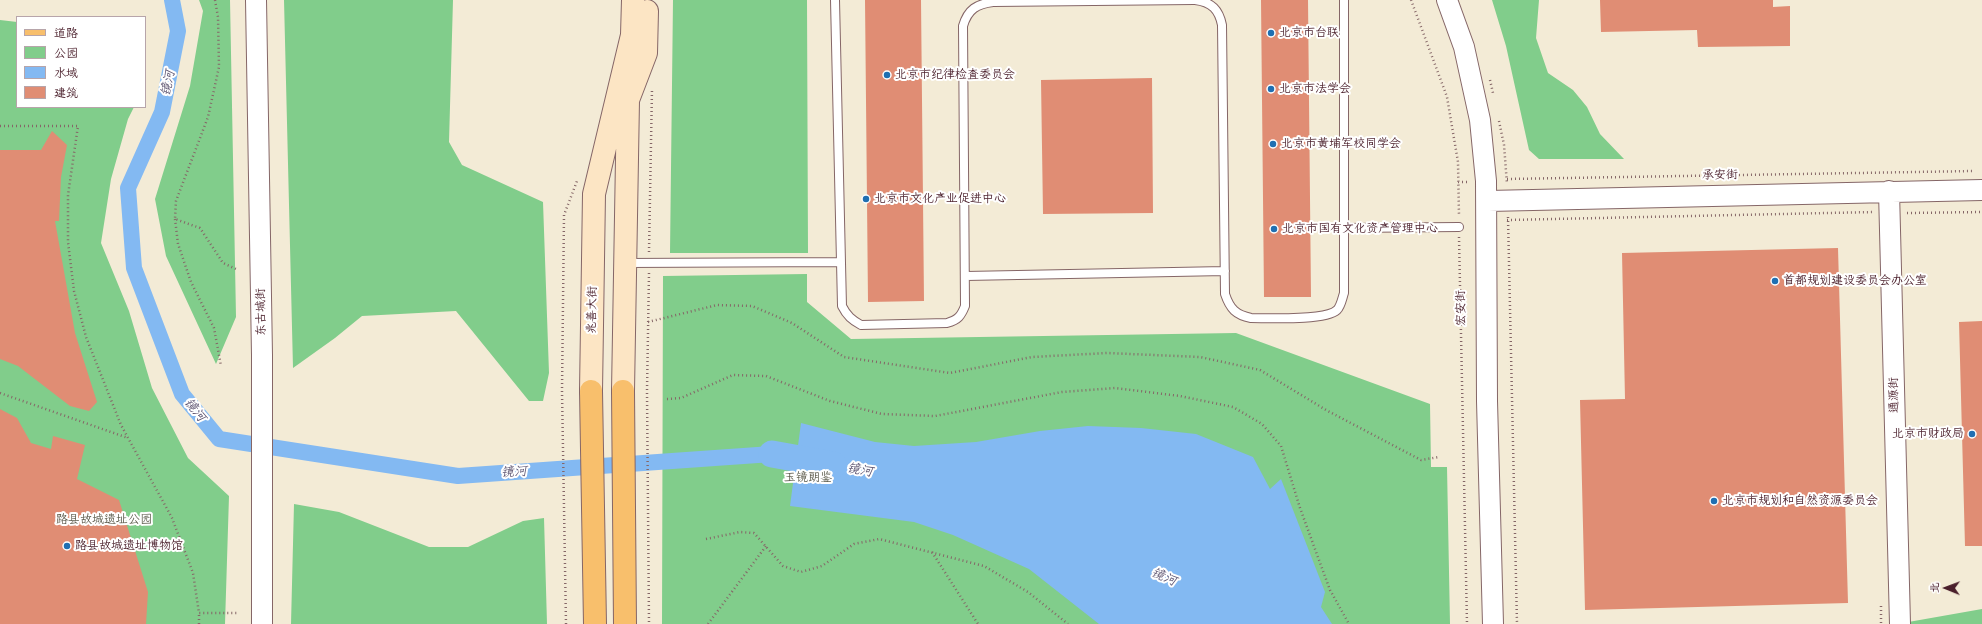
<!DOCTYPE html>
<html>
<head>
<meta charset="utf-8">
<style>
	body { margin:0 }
	#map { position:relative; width:1982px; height:624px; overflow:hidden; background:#f3ebd6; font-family:Delius,"LXGW WenKai TC",sans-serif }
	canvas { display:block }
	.legend { position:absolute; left:16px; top:16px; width:130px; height:92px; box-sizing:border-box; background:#fff; border:1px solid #b7a5aa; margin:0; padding:5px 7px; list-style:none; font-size:12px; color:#4a1f2b }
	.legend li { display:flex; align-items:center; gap:8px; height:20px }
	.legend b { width:20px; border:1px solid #b7a5aa }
	.north { position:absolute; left:1926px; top:568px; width:40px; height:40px; -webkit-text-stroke:3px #fff; paint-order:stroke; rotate:271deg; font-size:11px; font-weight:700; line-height:16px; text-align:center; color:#4a1f2b }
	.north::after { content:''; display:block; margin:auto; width:14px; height:18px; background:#4a1f2b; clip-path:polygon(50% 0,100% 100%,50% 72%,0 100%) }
</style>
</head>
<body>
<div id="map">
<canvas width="1982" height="624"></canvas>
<ul class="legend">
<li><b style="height:5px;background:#f8bf6c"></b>道路</li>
<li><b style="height:11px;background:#81cd8b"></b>公园</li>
<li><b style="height:11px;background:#83b9f2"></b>水域</li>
<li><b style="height:11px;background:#e08d74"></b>建筑</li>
</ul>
<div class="north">北</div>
</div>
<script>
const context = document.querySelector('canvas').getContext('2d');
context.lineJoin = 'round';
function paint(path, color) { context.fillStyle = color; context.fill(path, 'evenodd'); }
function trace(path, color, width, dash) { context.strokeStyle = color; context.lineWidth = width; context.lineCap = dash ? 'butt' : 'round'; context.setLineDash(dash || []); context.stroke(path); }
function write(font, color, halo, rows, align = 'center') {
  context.font = font + ' Delius,"LXGW WenKai TC",sans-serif'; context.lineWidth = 4; context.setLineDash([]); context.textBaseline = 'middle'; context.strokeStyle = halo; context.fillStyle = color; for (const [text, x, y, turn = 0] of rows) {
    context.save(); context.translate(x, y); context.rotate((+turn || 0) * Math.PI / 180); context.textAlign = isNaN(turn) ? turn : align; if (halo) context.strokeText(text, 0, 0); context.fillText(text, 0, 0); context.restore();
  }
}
paint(new Path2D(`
	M199,0H230L236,317L216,364L166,256L155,199L190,86L203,11Z
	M284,0H453L449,142L462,165L543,202L549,373L543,401H529L456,311L362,316L335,338L293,368Z
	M673,0H807L808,253H670Z
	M1492,0H1539L1536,38L1548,73L1573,90L1587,107L1600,134L1624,159H1539L1529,150L1506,46Z
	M0,20L17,22V107H134L128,119L111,179L101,243L129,311L152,388L188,458L229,496L225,624H0Z
	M807,274V302L851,339L1236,333L1430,404L1431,467H1447L1450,624H662L663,276Z
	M294,504L339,512L429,547H468L523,521L544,518L547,624H291Z
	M1982,609V624H1897Z`), '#81cd8b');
paint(new Path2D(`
	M801,423L875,442L914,446L976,442L1040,431L1088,426L1141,428L1196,434L1253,457L1270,489L1281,479L1325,592L1321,607L1332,624H1099L1029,569L953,535L914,522L790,506Z`), '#83b9f2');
trace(new Path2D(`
	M172,0L178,31L162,112L128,188L134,268L182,394L219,439L458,476L772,454`), '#83b9f2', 16);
trace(new Path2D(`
	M772,454L833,465`), '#83b9f2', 27);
paint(new Path2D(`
	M865,0H921L924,301L868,302Z
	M1261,0H1308L1311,297H1264Z
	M1600,0H1773V7L1790,6V46L1698,47L1697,30L1601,32Z
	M1152,78L1153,213L1043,214L1041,80Z
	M52,131L67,145L61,177L59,221H55L75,333L97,402L89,411L70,406L18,366L0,359V150H41Z
	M1838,248L1848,603L1585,610L1580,400L1625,399L1622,253Z
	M1982,321V546H1965L1959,322Z
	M0,409L17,418L31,443L51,449L53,436L85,445L77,479L119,500L148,592L146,624H0Z`), '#e08d74');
const service = new Path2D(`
	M835,0L842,306C847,316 852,320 861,325L947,323C958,320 961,316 965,306L963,26C968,9 977,4 993,2L1194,0
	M1195,0C1212,2 1219,10 1222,25L1225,294C1230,309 1236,315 1251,318C1269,318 1325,321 1337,310C1341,306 1342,299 1344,293V0
	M1344,228L1459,227
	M626,263L841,262
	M966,276L1225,271`);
const tertiary = new Path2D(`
	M256,0L262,355V624
	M1447,0L1464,47L1480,120L1486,181L1487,401L1493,624
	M1889,191L1900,624
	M1488,201L1982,190`);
const secondary = new Path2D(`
	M591,391L594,194L632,35L633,0
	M623,391L628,100L646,53L647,11`);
const primary = new Path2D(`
	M591,391L595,624
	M623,391L625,624`);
trace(service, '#856667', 10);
trace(tertiary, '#856667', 22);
trace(secondary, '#856667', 24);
trace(primary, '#856667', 24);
trace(new Path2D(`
	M215,0L218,17L219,67L208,117L176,201L175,219L200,228L223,263L236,269
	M1411,0L1447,97L1458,162L1459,216
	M1490,80L1493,93
	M1499,121L1504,145L1507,184
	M0,126H78L68,195V242L74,291L86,337L121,425L172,518L193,573L199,613H237
	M1507,179L1974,171
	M1458,182H1470
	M1907,213L1982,212
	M1508,217L1517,624
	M175,219L178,244L191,282L214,328L221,366
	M1507,220L1874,212
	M1459,237L1467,624
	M649,252L652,89
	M649,273L647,391L649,624
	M648,322L717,305L752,306L792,323L844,357L950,373L1032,357L1107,353L1200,357L1260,370L1326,410L1421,460L1439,457
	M0,393L128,438
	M667,399L681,398L733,375L766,376L830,401L882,414L935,416L1062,392L1115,388L1180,396L1233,407L1262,424L1281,446L1300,508L1330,590L1349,624
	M706,539L740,532L754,533L783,566L801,572L822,566L854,544L879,539L984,566L1028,592L1068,624
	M932,552L978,624
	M1881,606V624
	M199,624V613
	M566,624L562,391L564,215L577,181
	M708,624L766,546`), '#856667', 2.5, [1, 3]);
trace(service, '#fff', 8);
trace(tertiary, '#fff', 20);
trace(secondary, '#fce5c4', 22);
trace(primary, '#f8bf6c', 22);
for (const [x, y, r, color] of [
	[1271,33,4,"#1f6fb2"],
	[887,75,4,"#1f6fb2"],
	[1271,89,4,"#1f6fb2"],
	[1273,144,4,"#1f6fb2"],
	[866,199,4,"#1f6fb2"],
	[1274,229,4,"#1f6fb2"],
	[1775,281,4,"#1f6fb2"],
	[1972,434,4,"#1f6fb2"],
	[1714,501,4,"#1f6fb2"],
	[67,546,4,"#1f6fb2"]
]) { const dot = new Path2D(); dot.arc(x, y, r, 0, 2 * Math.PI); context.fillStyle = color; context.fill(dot); trace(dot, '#fff', 1.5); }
write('12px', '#4a1f2b', '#fff', [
	["北京市台联",1279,33],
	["北京市纪律检查委员会",895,75],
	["北京市法学会",1279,89],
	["北京市黄埔军校同学会",1281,144],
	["北京市文化产业促进中心",874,199],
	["北京市国有文化资产管理中心",1282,229],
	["首都规划建设委员会办公室",1783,281],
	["北京市财政局",1964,434,"right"],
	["北京市规划和自然资源委员会",1722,501],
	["路县故城遗址博物馆",75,546]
], 'left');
write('12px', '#4a1f2b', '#fff', [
	["承安街",1720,175,-1],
	["宏安街",1461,308,-91],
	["兆善大街",592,310,-89],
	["东古城街",261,312,-91],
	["通源街",1894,395,-91]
]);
write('12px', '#5d5c4d', '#fff', [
	["玉镜朗鉴",808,478],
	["路县故城遗址公园",104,520]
]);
write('italic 13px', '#5e5571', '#fff', [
	["镜河",168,83,-79],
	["镜河",195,410,51],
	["镜河",860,470,10],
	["镜河",514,472,-4],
	["镜河",1164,577,23]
]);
</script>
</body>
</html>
